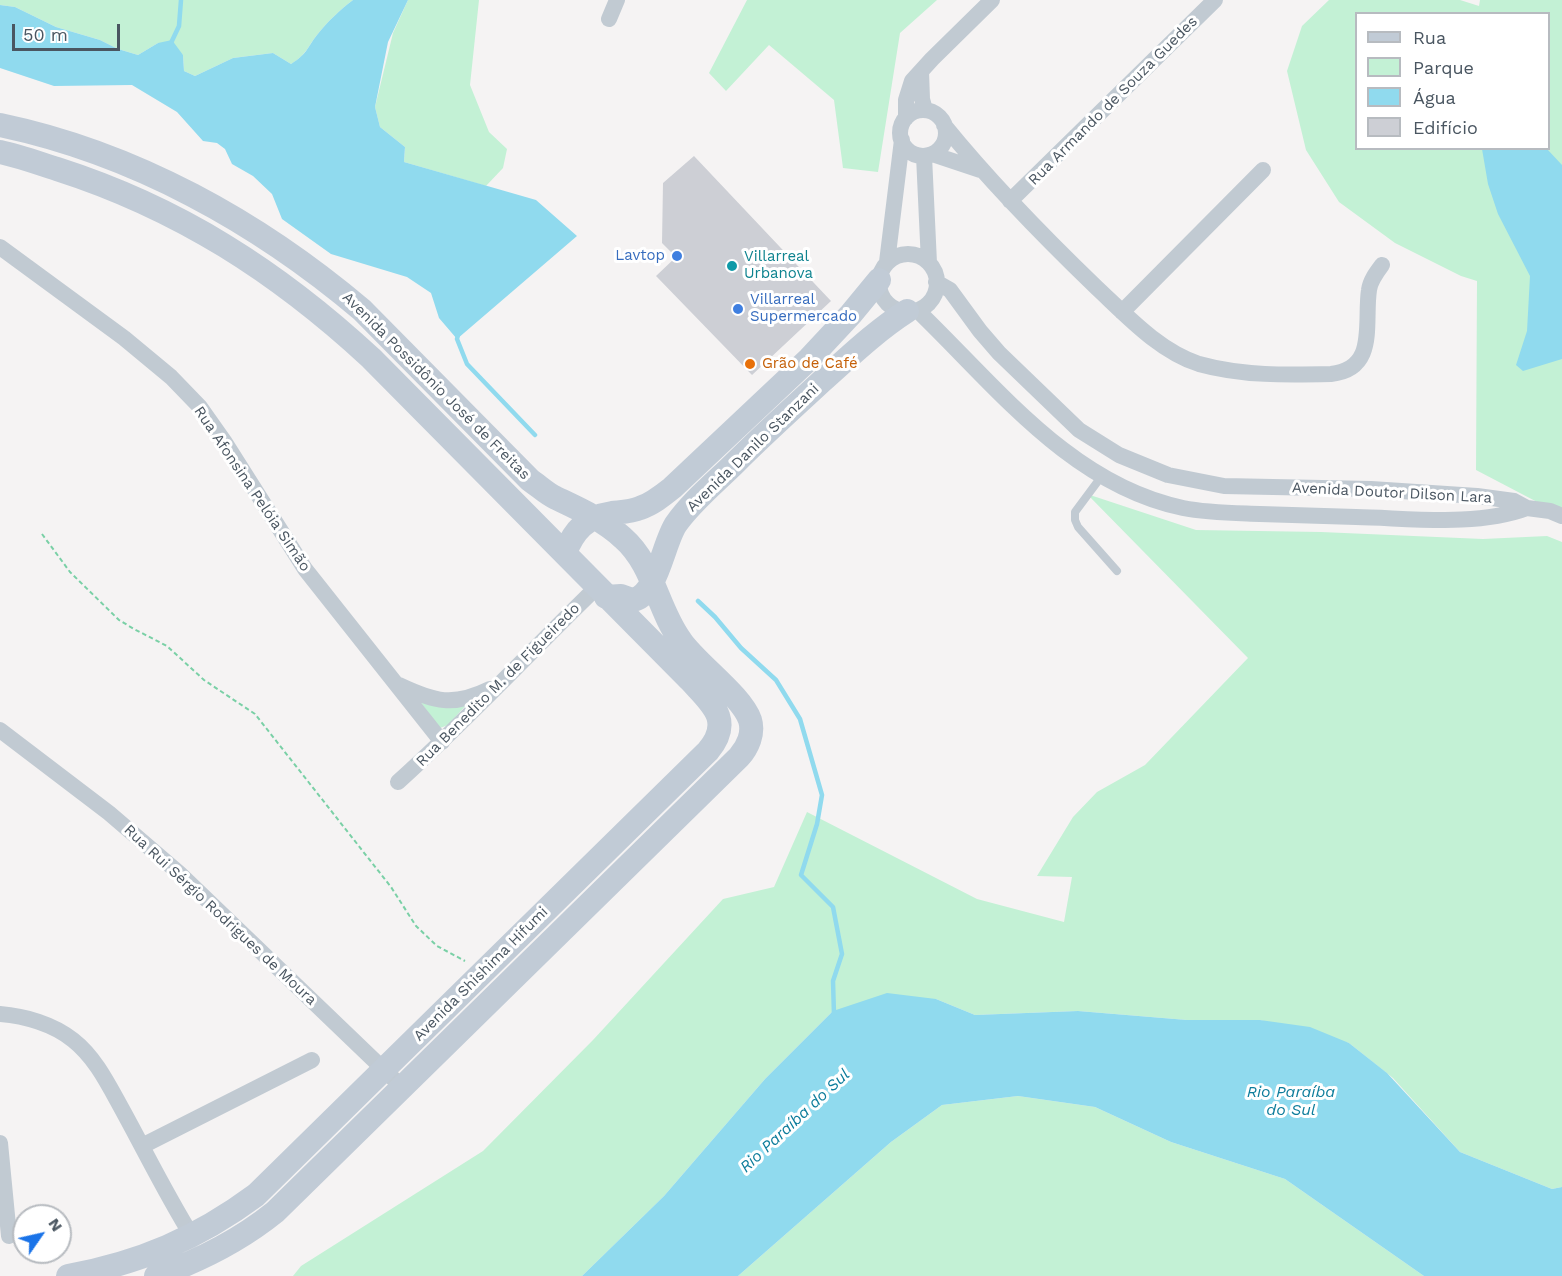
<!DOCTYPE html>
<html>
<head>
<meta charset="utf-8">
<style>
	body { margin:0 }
	#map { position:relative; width:1562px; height:1276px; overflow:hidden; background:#f5f3f3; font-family:"Work Sans",sans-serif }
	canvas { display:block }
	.legend { position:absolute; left:1355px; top:12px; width:195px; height:138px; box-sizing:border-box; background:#fff; border:2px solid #b7bbc0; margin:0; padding:8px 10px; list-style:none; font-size:18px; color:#4a5661 }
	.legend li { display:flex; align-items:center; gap:12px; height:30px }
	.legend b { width:30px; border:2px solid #b7bbc0 }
	.north { position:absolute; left:12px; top:1204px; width:60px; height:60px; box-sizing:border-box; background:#fff; border:2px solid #b7bbc0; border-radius:50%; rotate:56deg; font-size:16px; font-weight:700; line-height:24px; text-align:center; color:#4a5661 }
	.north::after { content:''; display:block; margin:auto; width:21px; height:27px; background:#1a73e8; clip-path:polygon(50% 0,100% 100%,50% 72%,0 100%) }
	.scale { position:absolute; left:12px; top:24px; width:108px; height:27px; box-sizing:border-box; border:3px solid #4a5661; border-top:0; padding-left:8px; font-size:18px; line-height:21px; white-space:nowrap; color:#4a5661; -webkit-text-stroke:4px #fff; paint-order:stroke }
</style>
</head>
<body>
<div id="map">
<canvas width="1562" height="1276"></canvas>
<ul class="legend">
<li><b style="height:8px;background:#c1cbd6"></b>Rua</li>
<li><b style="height:16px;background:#c3f1d5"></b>Parque</li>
<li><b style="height:16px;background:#90daee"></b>Água</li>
<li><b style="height:16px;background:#cdcfd5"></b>Edifício</li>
</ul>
<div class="north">N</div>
<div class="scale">50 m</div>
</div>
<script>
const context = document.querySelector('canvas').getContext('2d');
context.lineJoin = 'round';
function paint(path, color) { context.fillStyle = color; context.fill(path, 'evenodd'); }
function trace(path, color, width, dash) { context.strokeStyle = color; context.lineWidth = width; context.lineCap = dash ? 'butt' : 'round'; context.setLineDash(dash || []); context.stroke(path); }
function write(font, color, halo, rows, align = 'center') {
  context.font = font + ' "Work Sans",sans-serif'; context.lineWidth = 6; context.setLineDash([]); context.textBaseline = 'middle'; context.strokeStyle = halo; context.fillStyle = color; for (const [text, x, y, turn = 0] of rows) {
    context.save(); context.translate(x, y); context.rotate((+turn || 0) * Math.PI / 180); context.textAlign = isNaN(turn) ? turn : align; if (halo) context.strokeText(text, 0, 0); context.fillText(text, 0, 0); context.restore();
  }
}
paint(new Path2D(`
	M0,0H353C340,10 327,22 317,35C306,49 307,54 291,64L273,53L233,58L195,76L184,71L183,55L158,43L138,55L118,49L100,40L56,27L15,7L0,5Z
	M408,0H479L470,85L489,132L507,149L503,168L486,186L404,162L405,147L380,127L375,107L393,33Z
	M747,0H937L900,33L878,172L843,168L834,100L769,45L726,91L709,73Z
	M1329,0H1460L1479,6L1480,0H1562V515L1476,470L1477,281L1461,276L1395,243L1339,202L1306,150L1287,71L1302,26ZM1356,14H1548V148H1356Z
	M1087,494L1196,530L1321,532L1483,539L1547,536L1562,542V1187L1552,1189L1460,1152L1393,1078L1349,1043L1260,1020H1187L1078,1011L975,1015L936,999L833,1011L765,1079L664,1196L582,1276H293L301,1266L483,1151L593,1040L723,899L774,887L807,812L977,899L1064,922L1072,877L1037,876L1073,817L1097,792L1145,765L1248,658Z
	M418,699L467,704L448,725L440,728Z
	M1018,1096L1095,1107L1171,1142L1285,1179L1424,1276H738L891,1142L942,1105Z`), '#c3f1d5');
paint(new Path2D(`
	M353,0H408L388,42L375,107L380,127L405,147L404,162L536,200L577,236L457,339L439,318L431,293L407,277L331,254L282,219L272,194L253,176L232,164L225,149L217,143L203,141L177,112L132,85L54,86L0,68V5L15,7L56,27L100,40L118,49L138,55L158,43L172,40L183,55L184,71L195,76L233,58L273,53L291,64C308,53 306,49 317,35C327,22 340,10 353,0Z
	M1482,149H1547L1562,165V359L1523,371L1516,365L1527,331L1530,276L1498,214L1488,184Z
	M887,993L936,999L975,1015L1078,1011L1187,1020H1260L1310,1027L1349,1043L1387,1073L1460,1152L1552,1189L1562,1187V1276H1424L1285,1179L1171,1142L1095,1107L1018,1096L942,1105L891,1142L738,1276H582L664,1196L765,1079L833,1011Z`), '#90daee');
trace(new Path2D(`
	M171,43L179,26L181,0
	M458,335L457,339L467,364L535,435
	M698,601L715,617L741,648L776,680L800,719L822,795L817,824L801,875L833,907L842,954L833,981L834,1015`), '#90daee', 4.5);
paint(new Path2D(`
	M694,156L831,301L752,375L656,276L676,257L662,243L663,183Z`), '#cdcfd5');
trace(new Path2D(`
	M42,534L70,572L119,620L134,629L167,646L204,680L255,714L391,887L416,926L437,946L465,961`), '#7ad0a6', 2, [4.5, 3]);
trace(new Path2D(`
	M1101,477L1075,512V520L1078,527L1117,571`), '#c1cad2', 8);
trace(new Path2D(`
	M609,19L617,0
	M921,71L922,99L925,110
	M900 133a23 23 0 1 1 46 0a23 23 0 1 1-46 0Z
	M906,118V100L912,81L932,59L992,0
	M944,125C991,183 1043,236 1097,288C1127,316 1159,351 1199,364C1242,376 1287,375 1331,374C1378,369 1364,323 1369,290C1370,281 1376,273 1382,265
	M932,154L980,170
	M924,156L929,263
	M1010,201L1215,0
	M0,247L124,338L171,377L200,407L224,441L305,569L442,742
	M879 283a29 29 0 1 1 58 0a29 29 0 1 1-58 0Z
	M887,262L902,140
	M936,282L950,290L980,331L999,353L1079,430L1119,455L1168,475L1224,486L1371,489L1477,496L1514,501L1527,508L1550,511L1562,516
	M917,310C996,386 1071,485 1183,508C1208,513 1235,513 1260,514C1292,515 1324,516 1356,517C1410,518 1476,527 1527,508
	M1122,312L1263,170
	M399,685C435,702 453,707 490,689
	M0,730L109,813L179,873L403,1088
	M398,782C467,720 530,652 597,587
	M0,1014C25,1016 53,1024 73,1040C96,1058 109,1086 123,1111C146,1153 167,1196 192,1236
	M0,1143L9,1236
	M142,1146L312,1060`), '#c1cad2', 16);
trace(new Path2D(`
	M0,125C134,153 258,222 362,310L530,480C539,486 547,494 556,498C579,509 604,520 623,538C654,565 657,609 681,641C697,664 742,696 750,720C754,733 748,747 739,757L275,1212C239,1241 199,1261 156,1276
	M0,152C19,156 38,163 57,169C179,208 278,272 371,358L690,680C711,703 734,720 708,751L256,1195C198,1238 140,1263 68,1276
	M565,553C574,530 586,517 612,513C621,512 631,512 640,508C652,504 662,496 672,488L809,359L851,314L879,280
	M606,597L621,596L632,600C657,597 663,543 676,524C692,501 716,482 736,462C764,434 793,408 822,381C850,356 876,331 907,311`), '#c1cbd6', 24);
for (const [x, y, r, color] of [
	[677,256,6,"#3f7fe0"],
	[732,266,6,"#0f9aa8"],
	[738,309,6,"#3f7fe0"],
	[750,364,6,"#e8710a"]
]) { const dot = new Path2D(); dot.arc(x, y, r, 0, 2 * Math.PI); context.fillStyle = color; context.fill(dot); trace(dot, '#fff', 2); }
write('15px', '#4a5661', '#fff', [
	["Rua Armando de Souza Guedes",1113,101,-45],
	["Avenida Possidônio José de Freitas",436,386,45],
	["Avenida Danilo Stanzani",753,448,-44],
	["Rua Afonsina Pelóia Simão",252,489,56],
	["Avenida Doutor Dilson Lara",1392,493,3],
	["Rua Benedito M. de Figueiredo",498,685,-45],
	["Rua Rui Sérgio Rodrigues de Moura",220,915,43],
	["Avenida Shishima Hifumi",481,974,-45]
]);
write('15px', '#366cbe', '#fff', [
	["Lavtop",665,256],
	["Villarreal",750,300,"left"],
	["Supermercado",750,317,"left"]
], 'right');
write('15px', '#0d838f', '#fff', [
	["Villarreal",744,257],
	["Urbanova",744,274]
], 'left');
write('15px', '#c56008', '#fff', [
	["Grão de Café",762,364]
], 'left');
write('italic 16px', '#0c7c9b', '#fff', [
	["Rio Paraíba",1291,1092],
	["do Sul",1291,1110],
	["Rio Paraíba do Sul",795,1121,-43]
]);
</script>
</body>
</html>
